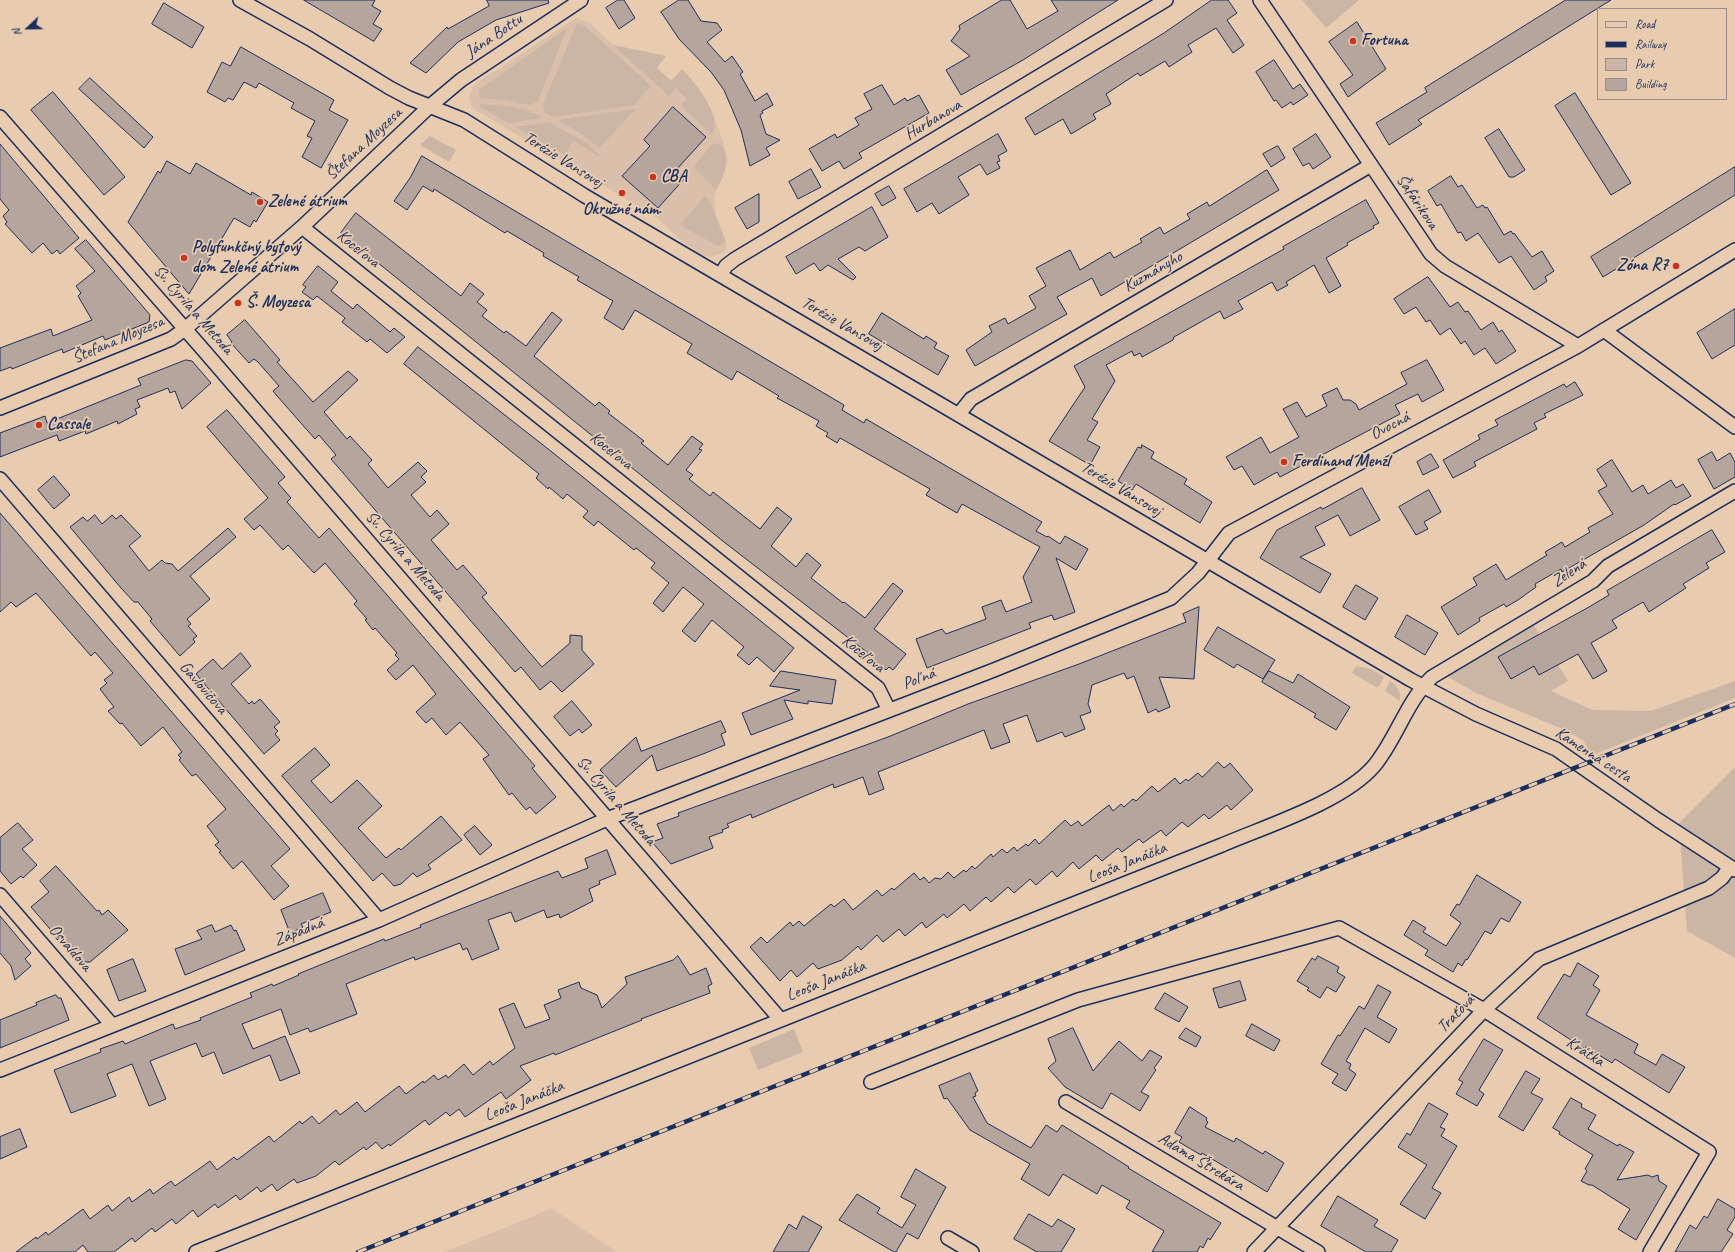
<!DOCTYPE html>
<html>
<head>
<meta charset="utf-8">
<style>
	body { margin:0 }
	#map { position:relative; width:1735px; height:1252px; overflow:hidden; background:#e9ccb0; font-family:Caveat,sans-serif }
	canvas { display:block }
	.legend { position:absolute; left:1597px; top:8px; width:130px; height:92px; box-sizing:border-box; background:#e9ccb0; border:1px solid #978d8f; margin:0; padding:5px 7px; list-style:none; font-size:12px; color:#1b2f5e }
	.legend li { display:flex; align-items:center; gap:8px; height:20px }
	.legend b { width:20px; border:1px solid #978d8f }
	.north { position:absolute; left:8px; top:8px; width:40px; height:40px; -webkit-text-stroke:3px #e9ccb0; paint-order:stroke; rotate:248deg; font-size:11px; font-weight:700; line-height:16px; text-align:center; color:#1b2f5e }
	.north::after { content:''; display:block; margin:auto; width:14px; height:18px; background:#1b2f5e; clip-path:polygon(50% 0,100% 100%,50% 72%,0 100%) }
</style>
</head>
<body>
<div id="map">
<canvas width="1735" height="1252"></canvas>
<ul class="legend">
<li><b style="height:5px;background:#e9ccb0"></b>Road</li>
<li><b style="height:5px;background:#1b2f5e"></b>Railway</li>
<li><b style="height:11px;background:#cbb5a4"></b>Park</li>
<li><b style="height:11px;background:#b6a59c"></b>Building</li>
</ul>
<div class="north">N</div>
</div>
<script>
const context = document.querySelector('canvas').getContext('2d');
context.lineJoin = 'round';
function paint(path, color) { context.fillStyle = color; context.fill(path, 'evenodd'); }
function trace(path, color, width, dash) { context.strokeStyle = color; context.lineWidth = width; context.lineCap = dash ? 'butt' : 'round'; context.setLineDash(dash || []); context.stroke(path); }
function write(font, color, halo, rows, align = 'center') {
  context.font = font + ' Caveat,sans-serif'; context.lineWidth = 3.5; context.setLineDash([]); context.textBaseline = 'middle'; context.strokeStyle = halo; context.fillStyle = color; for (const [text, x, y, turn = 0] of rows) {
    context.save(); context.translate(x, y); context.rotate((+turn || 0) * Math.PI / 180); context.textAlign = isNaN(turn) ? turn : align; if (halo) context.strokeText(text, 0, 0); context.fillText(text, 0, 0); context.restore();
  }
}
paint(new Path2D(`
	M576,18L590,23L613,45L666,56L657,68L671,81L682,69L690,77L712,111L723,141L727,158L723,177L716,190L714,199L716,215L726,244V250L722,254L710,257L701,254L685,244L656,217L472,108L469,97L472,88L475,84Z
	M551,1208L617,1252H444L536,1215Z`), '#dac0aa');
paint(new Path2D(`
	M1302,0H1359L1326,28Z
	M577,23L585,26L651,86L634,105L553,117L545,113L543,105Z
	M567,28L538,101L530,105L504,100L479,98V90Z
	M613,45L666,56L657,68L671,81L682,69C695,82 723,116 712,135L681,106L687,99L676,88L669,96Z
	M480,104C502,105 523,106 543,118L509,123L480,107Z
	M636,109L599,148L583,135L558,120Z
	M549,122L588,144L602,158L573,141L565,155L515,127Z
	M430,136L456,150L449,162L420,145Z
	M717,143L722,146C731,161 724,176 716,190L693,167L713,144Z
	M705,196L710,202L725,239L726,242L718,246L680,225Z
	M1533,624L1568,681L1551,691L1592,710L1651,711L1735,681V698L1595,754L1588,749L1583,740L1565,730L1476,693L1445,675Z
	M1356,666L1371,669L1384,677L1379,686L1376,687L1352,673Z
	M1390,681C1398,685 1401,693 1400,701L1385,691Z
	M1735,767V958L1687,931L1679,823Z
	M794,1029L803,1052L758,1070L749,1048Z`), '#cbb5a4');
const building = new Path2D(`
	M304,0H375L372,6L381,11L373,24L382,29L374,41Z
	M487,0H548L549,3L496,20L458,42L426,73L410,63L447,27L448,29L489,6Z
	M618,0H624L635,18L619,29L606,8Z
	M679,0H688L701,21L717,23L722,30L707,42L725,62L732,56L743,72L740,74L755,101L767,93L773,105L762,111L763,113L760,115L766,134L780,140L766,148L770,155L750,166L741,130L724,90L711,72L679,39L661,12Z
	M1002,0H1010L1027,29L1058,11L1051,0H1118L1023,60L961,95L946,70L970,56L951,41L960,29L959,26Z
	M1212,0H1228L1237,13L1227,20L1244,45L1233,53L1216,28L1188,45L1192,52L1169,67L1165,61L1140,76L1138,73L1106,94L1111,104L1093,114L1096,119L1071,134L1063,119L1035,135L1025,118L1164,33Z
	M1566,0H1611L1418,120L1422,124L1389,145L1376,123L1427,92L1425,88Z
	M164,3L204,27L192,48L152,24Z
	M1357,22L1386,69L1348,97L1340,84L1353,75L1329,42Z
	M241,47L334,100L329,110L348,120L321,168L302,157L312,138L307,136L315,121L291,108L294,103L259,83L256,88L244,82L233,100L228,98L225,102L207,92L222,62L230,66Z
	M1274,60L1293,89L1300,84L1308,95L1293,105L1291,102L1282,108L1276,100L1274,101L1256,72Z
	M90,78L153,137L144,148L79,89Z
	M882,85L894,105L905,98L907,101L919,95L929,113L859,153L862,158L844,169L839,161L822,171L809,149L835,134L837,138L859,125L855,118L872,109L864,94Z
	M53,92L125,177L104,195L31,110Z
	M1575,93L1631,183L1611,195L1555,106Z
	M673,107L706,137L676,170L685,178L658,208L622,176L650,146L644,140Z
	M1499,129L1525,170L1514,177H1509L1485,138Z
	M998,134L1007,151L998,156L1000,161L997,162L1000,168L987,175L980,164L958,177L969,195L939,214L932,203L917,212L904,189Z
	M1316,134L1331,157L1313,169L1309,163L1303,166L1293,149Z
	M0,144L79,238L60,254L57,250L52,254L43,243L32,253L5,224L7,222L3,216L9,210L0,199Z
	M1278,146L1285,158L1271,167L1263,154Z
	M422,156L844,405L842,410L864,423L866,419L1042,522L1036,531L1047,537L1048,536L1060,544L1065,536L1088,549L1076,570L1056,558L1075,612L1054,620L1052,615L1029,623L1031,628L927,668L916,639L942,629L946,634L986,619L982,607L1001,600L1006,612L1032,602L1023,577L1040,547L962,504L957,513L926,495L930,489L840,438L837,443L826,436L828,433L816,426L819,421L777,398L779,396L737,371L732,380L687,353L692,344L635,310L623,330L604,318L613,301L577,280L579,277L543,256L544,253L507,231L505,233L434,189L433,192L423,186L407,210L394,201L410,178Z
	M167,161L190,174L196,163L251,195L252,192L268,202L256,222L254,220L250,227L234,218L189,294L128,222L158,171L160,173Z
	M1735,167V195L1603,277L1591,257Z
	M811,169L821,187L798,199L789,182Z
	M1267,170L1279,190L1101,296L1092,278L1057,297L1067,314L975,366L966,350L992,332L989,326L1005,318L1008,324L1036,308L1029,296L1046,286L1036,268L1070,250L1080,270L1110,252L1114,258L1142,242L1140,239L1160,227L1164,234L1190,219L1187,214L1207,202L1209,206Z
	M1451,176L1458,187L1462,185L1477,208L1483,205L1485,208L1487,207L1504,235L1511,231L1513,234L1514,233L1532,257L1542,251L1554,271L1545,277L1547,281L1534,290L1511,256L1499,263L1478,233L1466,241L1461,232L1458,233L1441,204L1437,206L1428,191Z
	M889,186L896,198L882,206L875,194Z
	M759,194V222L747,229L735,208Z
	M1366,200L1379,223L1373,226L1374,228L1347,243L1348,245L1326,258L1341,286L1329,293L1314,265L1286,282L1288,285L1277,291L1272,282L1238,301L1243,309L1224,319L1220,311L1174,337L1173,340L1142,357L1140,353L1134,356L1132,351L1106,365L1115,381L1092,419L1098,422L1087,440L1100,447L1090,465L1049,441L1085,387L1074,366L1284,249L1283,247Z
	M872,207L888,237L865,251L859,247L838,259L856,277L853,280L828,265L820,271L814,263L796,274L786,257Z
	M356,213L461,296L470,283L484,294L477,302L487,310L482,316L504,333L506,331L526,346L552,312L562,320L534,356L595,406L599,402L610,411L608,413L644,441L641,443L668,465L692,436L703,444L699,449L702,450L686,470L693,475L689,479L710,496L713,492L760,529L777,507L792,519L771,546L796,567L807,553L821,565L811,578L843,603L844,602L865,618L893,583L903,591L874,629L906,654L893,670L889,667L886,670L867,655L868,653L724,542L341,233Z
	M86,240L150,315L149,322L105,340L103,336L63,353L62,349L12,369L11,367L0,371V348L51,329L53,336L92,320L78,296L81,293L76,286L95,271L75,249Z
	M318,266L338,282L331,291L353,309L357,304L390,332L394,328L405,337L387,353L370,339L367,342L342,322L345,318L317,296L313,300L302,292L306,287L303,285Z
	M1428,277L1450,307L1458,302L1465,312L1468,311L1481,330L1493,322L1499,332L1502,330L1516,351L1496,364L1485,348L1474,355L1465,341L1461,344L1450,328L1440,335L1430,320L1426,322L1416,307L1404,314L1394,299Z
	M1735,309V345L1712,359L1697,333Z
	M882,313L924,339L926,336L937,343L934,348L949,356L938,375L869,334Z
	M245,320L280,360L277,362L313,402L348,371L358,380L324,412L347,439L350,436L372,460L368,464L388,488L418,462L427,471L421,477L426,482L411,495L430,517L437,510L449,524L431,540L457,570L463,565L487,593L482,597L542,667L570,643V635L582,636V650L594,664L562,692L551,681L540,690L521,667L515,672L331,459L336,455L319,435L315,439L278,397L273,391L279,386L258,362L254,359L249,363L231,343L232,342L227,335Z
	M418,347L552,452L794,648L774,672L757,657L749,665L737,655L744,647L712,620L695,642L682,631L704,604L683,587L663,612L653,603L669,583L651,568L655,563L636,548L634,550L598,521L594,526L583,517L588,511L567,494L563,499L549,487L548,489L536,478L539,474L404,364Z
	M186,360L192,361L211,383L182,409L175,391L170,393L168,388L137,400L140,407L135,409L137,414L118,424L117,421L86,434L85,431L59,441L57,435L0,457V433L45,416L47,423L141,385L138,379Z
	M1427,360L1444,390L1422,402L1418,394L1395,405L1400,414L1280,477L1277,472L1254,485L1242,466L1234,470L1226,457L1261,437L1270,453L1299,437L1283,409L1297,402L1306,417L1327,406L1322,395L1337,388L1343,400H1350L1356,404L1359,410L1407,384L1401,373Z
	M1575,382L1583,395L1544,414L1546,417L1534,423L1537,429L1474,462L1476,466L1453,478L1443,460L1480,439L1478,435L1498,425L1495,420L1564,384L1566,387Z
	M227,410L285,477L278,483L291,498L287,502L319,538L329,528L535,766L532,768L556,797L536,814L530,807L526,810L512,793L509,795L483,759L489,755L460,722L446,735L432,718L426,723L416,712L436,694L413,665L396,680L387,670L399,659L395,655L397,653L375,628L373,630L365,620L367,619L354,604L357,601L325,563L314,573L288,545L283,550L260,525L254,530L244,519L268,498L207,427Z
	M1142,445L1154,452L1151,458L1187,479L1184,484L1212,502L1200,523L1136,484L1132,490L1118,481L1138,447L1141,448Z
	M1712,452L1717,461L1730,453L1735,462V477L1714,489L1698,460Z
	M1431,454L1439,467L1423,475L1417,462Z
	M1612,460L1632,492L1643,485L1648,494L1671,480L1676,488L1683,484L1691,496L1675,505L1674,504L1644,525L1562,572L1561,569L1535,584L1536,587L1518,600L1506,607L1504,604L1479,618L1480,621L1458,635L1441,607L1477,585L1473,578L1496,564L1506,580L1547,555L1545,552L1562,542L1565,547L1590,532L1588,528L1613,514L1598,491L1607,486L1597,470Z
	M54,476L70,495L54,509L38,490Z
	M1362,488L1380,520L1350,536L1338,515L1315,527L1325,545L1300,557L1331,574L1320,593L1260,558L1277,530L1321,507L1322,509Z
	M1429,490L1441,512L1424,522L1428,529L1416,535L1399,507Z
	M0,513L290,849L271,866L289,886L274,900L242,861L233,869L219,852L221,851L215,845L219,842L207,826L226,809L196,774L192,776L179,760L181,758L178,755L182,752L163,727L141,746L122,723L120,724L108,711L114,707L100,689L107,683L104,680L113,673L95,652L91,656L36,593L16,607L11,602L0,612Z
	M95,515L102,524L112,515L116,519L121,515L141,536L129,546L149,571L162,560L165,563L172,564L178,571L228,528L236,537L190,576L210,599L187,619L191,624L188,626L197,636L193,639L195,642L180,656L150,621L152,619L138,602H134L121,588L70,527L83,517L87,521Z
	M1712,530L1725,552L1706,563L1709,568L1683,584L1686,588L1649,612L1643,602L1612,620L1617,628L1591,643L1607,671L1593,679L1578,654L1539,675L1534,666L1511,679L1498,657L1589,607L1609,595L1607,591Z
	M1356,585L1378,598L1365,620L1343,607Z
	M1199,607L1194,679L1159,677L1170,707L1158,712L1156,709L1148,713L1134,676L1127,679L1124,673L1092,685L1088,704L1091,712L1080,716L1085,729L1065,737L1062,732L1037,742L1027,715L1003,724L1010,742L991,749L984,730L878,772L884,789L869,795L863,777L834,788L833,784L752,818L751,814L727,824L729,827L722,830L723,832L709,837L713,848L671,864L652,842L663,838L657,824L679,816L678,813L888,737L968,704L1079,664L1176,626L1186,622L1183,614Z
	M1407,615L1438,633L1425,655L1395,637Z
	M1218,627L1275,660L1263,679L1237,664L1234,668L1204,650Z
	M241,653L251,666L231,684L249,704L252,701L254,704L260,699L280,722L274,727L278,731L275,734L280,740L264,754L196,674L213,659L222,669Z
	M781,671L836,680L832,704L808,701V704L784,700L793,719L751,735L742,713L800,690L770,686Z
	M1269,671L1293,683L1298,674L1350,707L1336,730L1314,717L1316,714L1262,682Z
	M572,701L592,725L582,733L579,729L570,736L554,717Z
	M721,721L726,732L721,734L725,745L703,754L657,771L652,755L616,787L600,770L636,737L641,751Z
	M315,748L330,765L311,781L331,803L357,780L382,806L358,828L386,858L399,848L401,850L441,816L462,840L428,865L431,869L417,877L413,873L401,884L394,886L382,873L373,881L282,776Z
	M1218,762L1224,768L1230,763L1253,790L1231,810L1227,805L1209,819L1204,814L1188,827L1182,822L1166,836L1161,830L1143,843L1139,839L1122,852L1118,848L1102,861L1096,855L1079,869L1073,862L1057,877L1052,871L1036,885L1030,879L1014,893L1008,887L991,902L986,897L970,911L964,904L947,918L944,914L926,928L922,922L905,936L899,929L883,942L877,935L861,950L858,946L842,960L818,969L813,963L797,977L791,970L780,981L750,947L761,937L767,943L790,922L793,926L799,921L804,926L831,904L834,907L844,899L853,910L877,890L882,896L892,888L894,890L914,873L920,880L924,877L929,883L935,878L941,879L948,872L954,878L964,870L966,872L972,866L975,869L991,854L993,857L1002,849L1007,853L1014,847L1017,851L1026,844L1028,846L1035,839L1039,844L1065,820L1071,826L1078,821L1082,826L1109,805L1113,811L1121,804L1124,807L1133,799L1136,801L1152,786L1158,792L1175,778L1180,784L1186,779L1188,781L1198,773L1202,777Z
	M18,823L33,840L22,849L37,865L23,878L21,876L11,884L0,871V838Z
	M475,826L492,845L480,855L464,835Z
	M607,850L616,874L599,881L600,884L589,889L593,901L560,918L559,914L547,918L544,910L515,922L511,912L488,920L499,949L472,960L467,948L463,950L460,943L415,960L414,957L346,984L357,1014L310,1032L308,1028L290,1035L281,1009L242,1024L253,1049L285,1036L300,1073L280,1081L270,1055L223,1074L214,1052L202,1057L196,1043L150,1061L166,1099L149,1106L132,1064L107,1074L116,1096L71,1113L54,1070L101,1052L100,1049L123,1041L125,1044L173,1024L175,1029L201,1020L200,1018L252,997L250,993L272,984L273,986L299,975L298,974L384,939L385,941L421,927L420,925L532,881L558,871L562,878L588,868L585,859Z
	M56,866L97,911L99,910L102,915L108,910L128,930L90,962H85L67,941L63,944L31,907L49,892L40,881Z
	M1477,875L1521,902L1509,922L1501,918L1491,934L1485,931L1467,960L1466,959L1462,966L1458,963L1453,972L1425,955L1428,950L1404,935L1413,920L1426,928L1423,932L1446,946L1461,923L1450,915L1457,904L1459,905Z
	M323,893L331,912L301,924L303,927L290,933L281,910Z
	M0,916L31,953L25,959L31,966L15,980L11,966L0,953Z
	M212,925L215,932L231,925L234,931L236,930L245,950L185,975L175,949L202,939L197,931Z
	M678,956L690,975L706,968L712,984L708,986L710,993L641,1019L642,1020L555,1055L554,1053L520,1066L531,1080L506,1099L501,1092L465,1117L459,1109L450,1116L446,1112L429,1125L425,1120L390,1146L389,1144L382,1149L376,1142L366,1150L364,1147L339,1165L335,1161L316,1176L297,1183L294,1179L277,1191L272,1184L261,1192L257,1187L240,1200L236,1195L218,1208L215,1204L198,1217L193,1210L176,1224L172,1219L155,1232L152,1228L135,1242L132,1238L114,1252H88L83,1245L75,1252H16L36,1237L37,1239L46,1232L48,1235L83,1209L90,1219L108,1205L112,1211L129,1197L132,1202L150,1189L153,1194L171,1181L175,1186L210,1161L217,1170L234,1157L237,1160L269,1136L274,1142L300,1121L302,1124L312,1116L319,1124L336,1110L340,1115L357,1102L365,1112L399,1086L406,1094L423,1081L424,1083L434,1075L438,1080L446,1075L448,1078L464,1064L473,1075L490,1061L493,1065L515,1048L499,1009L514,1003L525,1028L550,1019L544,1005L561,998L558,990L579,982L581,988L597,995L602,1008L627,984L625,977L673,960Z
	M1318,956L1339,967L1337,972L1345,977L1336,992L1327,987L1320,998L1307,990L1309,988L1297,981L1312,958L1315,960Z
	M133,959L146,991L119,1001L107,970Z
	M1578,963L1599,976L1593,985L1600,990L1586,1015L1638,1044L1634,1053L1656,1065L1662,1054L1685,1067L1669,1093L1615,1059L1612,1063L1586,1047L1585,1049L1537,1018L1564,974L1570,977Z
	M1240,981L1246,1000L1219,1008L1213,989Z
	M1378,985L1391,992L1377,1017L1397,1029L1389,1043L1365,1028L1346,1061L1351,1064L1349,1069L1356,1074L1346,1091L1332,1083L1338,1074L1321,1064L1338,1035L1340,1036L1359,1006L1364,1009Z
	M1165,993L1188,1007L1179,1022L1155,1009Z
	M56,995L58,998H61L69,1020L0,1048V1020L37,1005L36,1003Z
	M1252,1024L1280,1040L1274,1051L1246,1036Z
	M1073,1028L1093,1071L1119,1041L1142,1061L1150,1050L1162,1057L1154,1068L1156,1070L1141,1092L1149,1096L1140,1111L1111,1093L1102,1109L1065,1087L1048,1068L1056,1061L1048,1039Z
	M1186,1028L1201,1037L1196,1047L1179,1038Z
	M1484,1039L1503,1050L1479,1090L1484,1094L1477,1106L1456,1094L1463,1082L1459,1080Z
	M1526,1071L1540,1079L1531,1093L1543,1099L1523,1131L1499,1117Z
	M970,1073L978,1091L975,1093L976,1096L973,1097L987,1123L1031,1148L1046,1125L1057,1132L1062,1125L1129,1167L1128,1168L1221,1223L1210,1240L1208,1238L1203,1248L1200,1246L1197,1252H1152L1164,1231L1126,1208L1130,1201L1102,1185L1097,1194L1063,1174L1049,1196L1021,1179L1030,1164L970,1130L947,1098L944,1099L939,1086Z
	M1571,1098L1582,1104L1581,1107L1596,1115L1588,1129L1618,1146L1619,1144L1634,1152L1617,1180L1648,1175L1652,1177L1658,1175L1659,1181L1667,1186L1636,1240L1618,1229L1630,1209L1592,1185H1589L1581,1181L1587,1171L1585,1169L1593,1155L1559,1134L1560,1132L1553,1128Z
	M1429,1103L1448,1114L1440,1127L1445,1129L1441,1136L1457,1146L1432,1188L1441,1193L1425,1219L1400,1204L1427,1165L1398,1147L1407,1133L1410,1135Z
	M1190,1107L1207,1118L1206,1120L1208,1122L1205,1127L1234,1142L1236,1138L1263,1154L1265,1151L1284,1163L1267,1192L1202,1153L1201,1155L1179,1142L1182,1137L1175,1133Z
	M20,1129L27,1147L0,1159V1137Z
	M916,1169L946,1187L918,1239L907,1233L896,1252H894L839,1220L857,1194L880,1208L877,1213L902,1228L916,1205L901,1197Z
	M1338,1196L1378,1220L1374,1226L1398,1240L1391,1252H1366L1321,1226Z
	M1718,1199L1735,1209V1217L1727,1230L1733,1234L1721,1252H1675L1690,1225L1696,1229L1704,1216L1707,1218Z
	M1029,1214L1052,1227L1058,1219L1075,1229L1061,1252H1037L1014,1239Z
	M803,1216L822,1227L808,1252H773L789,1224L796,1229Z`);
paint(building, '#b6a59c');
trace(building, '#1b2f5e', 1);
const street = new Path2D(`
	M240,0L310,39L390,88L409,98L464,120L585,196L1411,680L1476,714L1556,749L1658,820L1735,870
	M1260,0L1431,254L1445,266L1578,346
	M0,117L206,353L780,1019
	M302,227L878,688L889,710
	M721,274L726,266L735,259L1166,0
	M1604,330L1735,427
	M0,408L171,339L185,329L302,227L430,106L461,80L581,0
	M959,414L971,399L1371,165
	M0,479L379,920
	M0,895L112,1025
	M0,1070L379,920L607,819L994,670L1171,598L1198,573L1229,533L1578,346L1735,250
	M871,1082L1078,1000L1339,928L1484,1010L1709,1152L1650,1252
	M1066,1102L1318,1252
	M948,1238L972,1252
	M196,1252L1222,845C1266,826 1343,802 1374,766C1397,738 1406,702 1432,677L1593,581L1608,566L1735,491
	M1254,1252L1484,1010L1539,959L1709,888L1722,878L1730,867`);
trace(street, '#1b2f5e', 16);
trace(street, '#e9ccb0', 13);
const rail = new Path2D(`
	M358,1252L1735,704`);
trace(rail, '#1b2f5e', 4.5);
trace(rail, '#e9ccb0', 3, [9]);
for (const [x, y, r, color] of [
	[1353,41,4,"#c8321e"],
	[653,177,4,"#c8321e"],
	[622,193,4,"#c8321e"],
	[260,202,4,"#c8321e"],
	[184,258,4,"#c8321e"],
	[1676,266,4,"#c8321e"],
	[238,303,4,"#c8321e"],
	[39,425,4,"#c8321e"],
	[1284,462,4,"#c8321e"]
]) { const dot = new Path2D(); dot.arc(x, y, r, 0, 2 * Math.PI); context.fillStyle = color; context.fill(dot); trace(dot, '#e9ccb0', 1.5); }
write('17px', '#1b2f5e', '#e9ccb0', [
	["Jána Bottu",494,36,-34],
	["Hurbanova",933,120,-31],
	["Štefana Moyzesa",364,144,-43],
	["Terézie Vansovej",563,160,32],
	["Šafárikova",1417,202,56],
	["Koceľova",358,249,39],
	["Kuzmányho",1153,272,-30],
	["Sv. Cyrila a Metoda",193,310,49],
	["Terézie Vansovej",842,324,30],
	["Štefana Moyzesa",118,340,-23],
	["Ovocná",1390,426,-28],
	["Koceľova",611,451,39],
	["Terézie Vansovej",1121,489,31],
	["Sv. Cyrila a Metoda",405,556,49],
	["Zelená",1569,573,-34],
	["Koceľova",863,654,39],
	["Poľná",919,679,-21],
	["Gavlovičova",203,688,49],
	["Kamenná cesta",1593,755,33],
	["Sv. Cyrila a Metoda",616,801,49],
	["Leoša Janáčka",1127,863,-22],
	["Západná",299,932,-22],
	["Osvaldova",70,948,49],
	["Leoša Janáčka",826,981,-22],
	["Traťová",1456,1014,-46],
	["Krátka",1585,1052,32],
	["Leoša Janáčka",524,1101,-22],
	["Adama Štrekára",1201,1162,31]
]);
write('bold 17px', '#1b2f5e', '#e9ccb0', [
	["Fortuna",1361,41],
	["CBA",661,177],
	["Zelené átrium",268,202],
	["Okružné nám.",622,210,"center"],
	["Polyfunkčný bytový",192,248],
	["dom Zelené átrium",192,268],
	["Zóna R7",1668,266,"right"],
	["Š. Moyzesa",246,303],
	["Cassale",47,425],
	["Ferdinand Menzl",1292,462]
], 'left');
</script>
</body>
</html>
